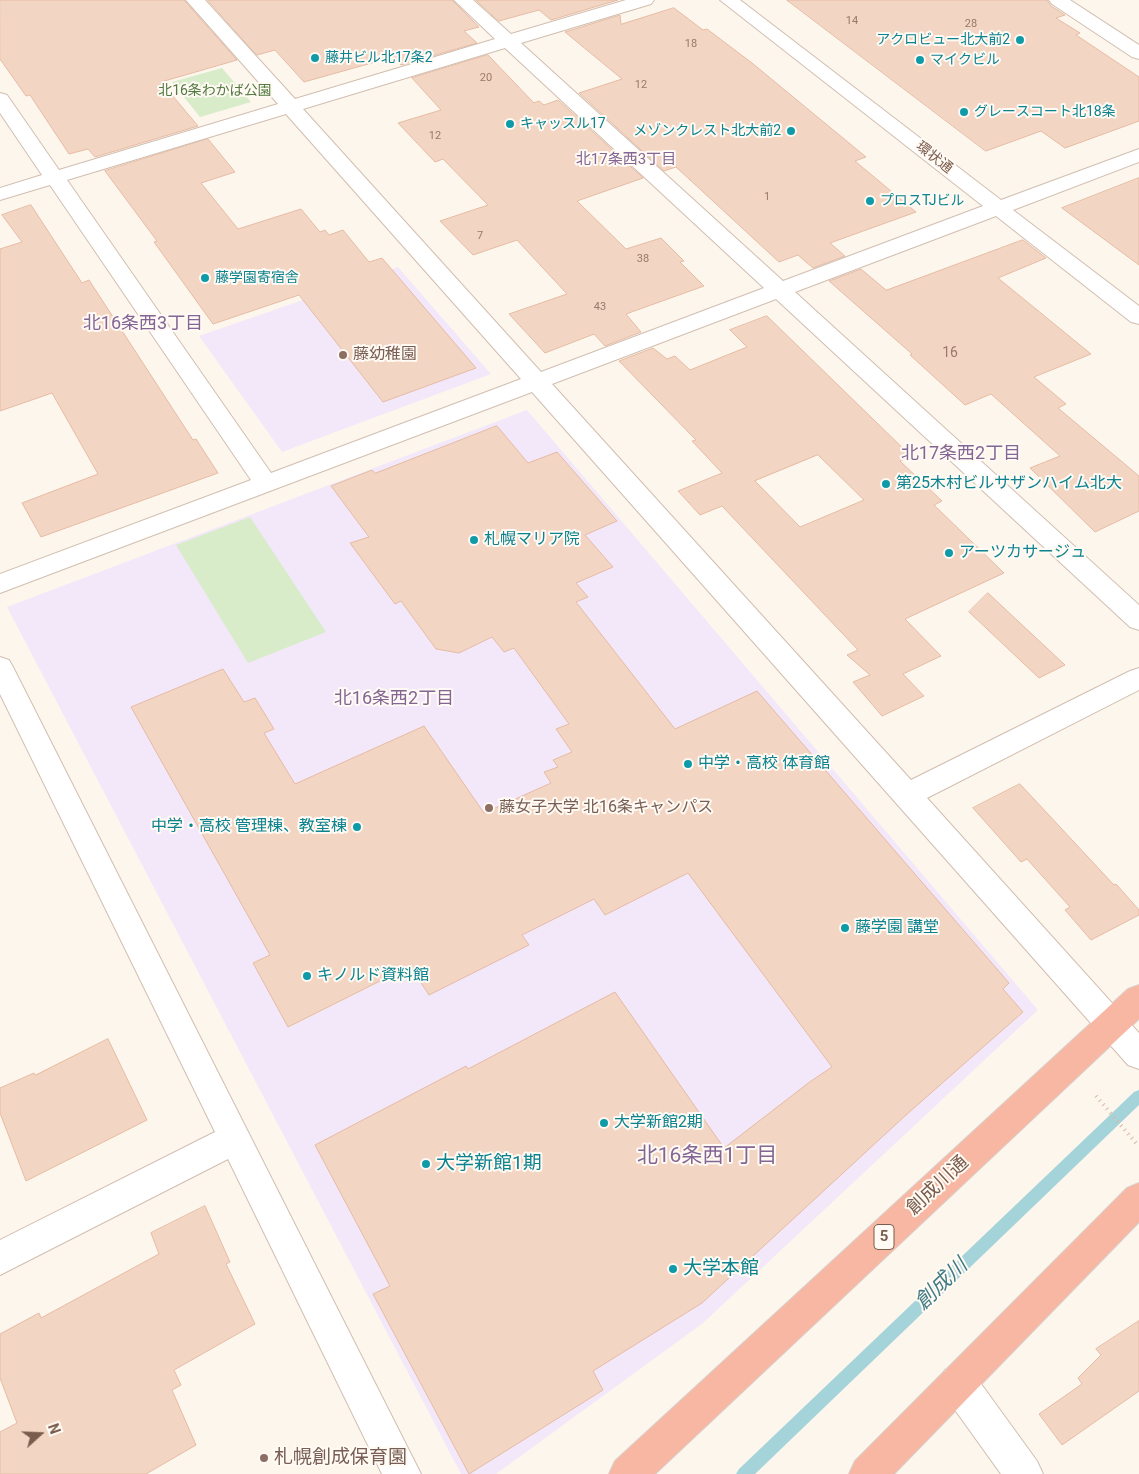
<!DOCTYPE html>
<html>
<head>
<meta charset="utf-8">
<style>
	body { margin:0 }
	#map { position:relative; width:1139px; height:1474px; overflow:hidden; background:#fdf6ec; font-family:Roboto,sans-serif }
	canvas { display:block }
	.north { position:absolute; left:15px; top:1409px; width:50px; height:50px; -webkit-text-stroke:4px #fffaf3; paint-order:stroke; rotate:70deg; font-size:14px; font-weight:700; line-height:20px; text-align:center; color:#7a5c4d }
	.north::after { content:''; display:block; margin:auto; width:18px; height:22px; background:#7a5c4d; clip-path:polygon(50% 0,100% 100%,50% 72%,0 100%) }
</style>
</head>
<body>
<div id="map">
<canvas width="1139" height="1474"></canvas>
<div class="north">N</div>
</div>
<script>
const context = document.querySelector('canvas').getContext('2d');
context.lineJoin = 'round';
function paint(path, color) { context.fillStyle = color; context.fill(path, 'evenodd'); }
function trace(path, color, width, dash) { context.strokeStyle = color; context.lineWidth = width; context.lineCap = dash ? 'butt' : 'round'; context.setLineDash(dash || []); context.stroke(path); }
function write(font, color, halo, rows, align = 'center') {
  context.font = font + ' Roboto,"Noto Sans JP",sans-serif'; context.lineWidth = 4; context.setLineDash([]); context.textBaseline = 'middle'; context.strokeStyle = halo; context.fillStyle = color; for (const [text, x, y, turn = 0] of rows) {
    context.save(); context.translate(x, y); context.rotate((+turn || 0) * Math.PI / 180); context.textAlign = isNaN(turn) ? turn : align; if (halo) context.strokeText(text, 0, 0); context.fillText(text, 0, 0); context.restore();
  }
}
paint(new Path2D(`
	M398,267L491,374L282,452L199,336Z
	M527,410L1038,1010L703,1323L496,1474H461L7,607Z`), '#f3e8fa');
paint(new Path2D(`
	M222,68L251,102L200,117L172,82Z
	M250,517L326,632L248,663L176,545Z`), '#d8ecc9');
paint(new Path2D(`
	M1139,1090V1105L755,1474H736L739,1469L1134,1092Z`), '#a5d3da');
const building = new Path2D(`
	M0,0H184L237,60L161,82L198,126L95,157L88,149L69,154L30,95L26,96L0,59Z
	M208,0H452L479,27L464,31L477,43L401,65L393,57L304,82L275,50L257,55Z
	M476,0H618L551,20L539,10L499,21Z
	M787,0H1047L1051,6L1065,15L1056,18L1080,33L1076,35L1139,77V121L1065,148L1041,131L986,151Z
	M674,8L703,30L707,29L752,63L866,157L855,161L916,212L830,243L845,256L813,268L798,255L779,262L676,167L664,171L579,93L622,79L565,32L620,15L621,24Z
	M488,55L534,103L539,101L544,105L558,100L643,178L577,201L626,249L661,238L684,261L680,262L704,286L626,314L641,332L605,346L594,334L545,353L509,314L567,294L517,240L473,255L440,221L488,205L443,159L435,162L398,123L441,110L412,78Z
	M208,139L235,172L201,183L238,229L301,209L320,232L325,230L329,235L343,230L369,262L382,258L476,368L383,402L299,295L213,324L154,242L157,241L105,171Z
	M1139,178V265L1062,208Z
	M31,205L82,283L89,280L193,440L196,439L218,473L41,537L22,503L98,474L52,393L0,411V249L22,242L2,215Z
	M1023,240L1046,258L998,278L1091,354L1034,377L1066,404L1058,408L1139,476V511L1095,532L1030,468L1060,456L991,394L965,405L910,355L912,354L829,281L861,269L886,290Z
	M767,316L911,456L900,461L942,501L934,505L1004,573L905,619L941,656L903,674L924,696L882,716L853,682L870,675L847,655L858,650L722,506L700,515L678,491L722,473L692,441L696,440L619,361L653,348L667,359L675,356L690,370L747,347L730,330ZM818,455L864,500L800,527L755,481Z
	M497,426L528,463L557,452L617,521L585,535L613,567L576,583L588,597L576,602L675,729L757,691L1009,983L1003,989L1023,1012L906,1115L702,1303L593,1371L603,1390L469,1474L373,1294L390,1286L315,1145L466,1066L468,1069L615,992L724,1148L811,1081L832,1067L688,873L605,915L594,899L522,935L529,945L429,995L410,966L288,1027L253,963L270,955L131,707L223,669L244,702L255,698L274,729L264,733L295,784L424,726L484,813L551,783L544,772L558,767L553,760L572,752L556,729L569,724L514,648L504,652L492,637L459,653L436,649L401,601L395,604L350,543L369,537L331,486L372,470L375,473Z
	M988,593L1065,665L1039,678L969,612Z
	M1020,784L1114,885L1116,884L1139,910V915L1091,940L1065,910L1070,907L1027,859L1021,862L973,808Z
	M108,1039L147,1120L26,1181L0,1113V1088L34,1073L35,1075Z
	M205,1206L230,1262L226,1264L255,1324L174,1370L181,1385L172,1390L196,1445L146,1474H0V1432L17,1423L0,1378V1334L39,1313L41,1318L159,1254L151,1233Z
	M1139,1321V1391L1062,1445L1039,1414L1082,1384L1078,1378L1101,1355L1096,1349Z`);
paint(building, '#f3d5c3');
trace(building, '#e6bba3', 1);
const minor = new Path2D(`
	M186,0H205L295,99L495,39L454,0H473L511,34L626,0H654L651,4L521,43L783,281L983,206L720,0H740L1001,200L1139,149V162L1013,210L1139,306V324L1131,322L996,216L795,292L1139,605V630L1130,627L776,299L552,384L911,780L1130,671L1139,668V690L927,798L1139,1033V1069L1128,1065L532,392L0,593V574L251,480L50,185L0,200V188L42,175L0,113V93L7,95L59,170L278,104ZM505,48L764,288L541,372L303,109ZM286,114L521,379L271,473L67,180Z
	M1049,0H1070L1139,45V59L1132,57L1052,4Z
	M0,657L9,660L13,667L421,1474H382L228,1159L0,1275V1240L215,1132L0,694Z
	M958,1365L971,1370L1037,1461L1043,1474H1001L945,1396L940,1383L945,1370Z`);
const highway = new Path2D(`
	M1139,985V1019L655,1474H609L615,1461L1128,989Z
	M1139,1183V1222L894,1474H849L855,1461L1127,1188Z`);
trace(minor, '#d1beb0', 2);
trace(highway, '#dad1cd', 2);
trace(new Path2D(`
	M1096,1096L1136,1143`), '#d9b8a5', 4, [1, 4.5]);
paint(minor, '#fff');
paint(highway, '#f7b7a3');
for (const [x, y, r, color] of [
	[1020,40,5,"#0f9aa8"],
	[315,58,5,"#0f9aa8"],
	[920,60,5,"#0f9aa8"],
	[964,112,5,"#0f9aa8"],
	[510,124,5,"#0f9aa8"],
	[791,131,5,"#0f9aa8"],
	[870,201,5,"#0f9aa8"],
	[205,278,5,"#0f9aa8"],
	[343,355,5,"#8d6e63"],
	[886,484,5,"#0f9aa8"],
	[474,540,5,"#0f9aa8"],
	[949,553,5,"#0f9aa8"],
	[688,764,5,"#0f9aa8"],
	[489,808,5,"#8d6e63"],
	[357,827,5,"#0f9aa8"],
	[845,928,5,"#0f9aa8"],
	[307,976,5,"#0f9aa8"],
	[604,1123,5,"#0f9aa8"],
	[426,1164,5,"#0f9aa8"],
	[673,1269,5,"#0f9aa8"],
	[264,1458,5,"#8d6e63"]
]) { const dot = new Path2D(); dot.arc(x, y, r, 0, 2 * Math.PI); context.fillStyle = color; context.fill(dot); trace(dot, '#fffaf3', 2); }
write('11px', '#987a6a', null, [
	["14",852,21],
	["28",971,24],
	["18",691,44],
	["20",486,78],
	["12",641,85],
	["12",435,136],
	["1",767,197],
	["7",480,236],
	["38",643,259],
	["43",600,307]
]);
write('14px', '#0d838f', '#fffaf3', [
	["アクロビュー北大前2",1010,40,"right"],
	["藤井ビル北17条2",325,58],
	["マイクビル",930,60],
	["グレースコート北18条",974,112],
	["キャッスル17",520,124],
	["メゾンクレスト北大前2",781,131,"right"],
	["プロスTJビル",880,201],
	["藤学園寄宿舎",215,278]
], 'left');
write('14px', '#537a41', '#fffaf3', [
	["北16条わかば公園",215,91]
]);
write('14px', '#7a5c4d', '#fffaf3', [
	["環状通",934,158,38]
]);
write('14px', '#987a6a', null, [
	["16",950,353]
]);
write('15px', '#846695', '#fffaf3', [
	["北17条西3丁目",626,160]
]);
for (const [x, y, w] of [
	[884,1237,20]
]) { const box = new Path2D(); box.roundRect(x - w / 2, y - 12.5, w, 25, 4); context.fillStyle = '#fffaf3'; context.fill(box); trace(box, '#7a5c4d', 1); }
write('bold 15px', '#7a5c4d', null, [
	["5",884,1237]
]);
write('16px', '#785e54', '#fffaf3', [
	["藤幼稚園",353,355],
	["藤女子大学 北16条キャンパス",499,808]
], 'left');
write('16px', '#0d838f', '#fffaf3', [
	["第25木村ビルサザンハイム北大",896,484],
	["札幌マリア院",484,540],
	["アーツカサージュ",959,553],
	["中学・高校 体育館",698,764],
	["中学・高校 管理棟、教室棟",347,827,"right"],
	["藤学園 講堂",855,928],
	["キノルド資料館",317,976],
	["大学新館2期",614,1123]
], 'left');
write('18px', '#846695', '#fffaf3', [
	["北16条西3丁目",143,324],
	["北17条西2丁目",961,454],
	["北16条西2丁目",394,699]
]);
write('19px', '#0d838f', '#fffaf3', [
	["大学新館1期",436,1164],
	["大学本館",683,1269]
], 'left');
write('19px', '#7a5c4d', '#fffaf3', [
	["創成川通",938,1186,-43]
]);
write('19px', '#785e54', '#fffaf3', [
	["札幌創成保育園",274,1458]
], 'left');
write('21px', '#846695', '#fffaf3', [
	["北16条西1丁目",707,1157]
]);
write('italic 21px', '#437c86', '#fffaf3', [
	["創成川",942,1285,-44]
]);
</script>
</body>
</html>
